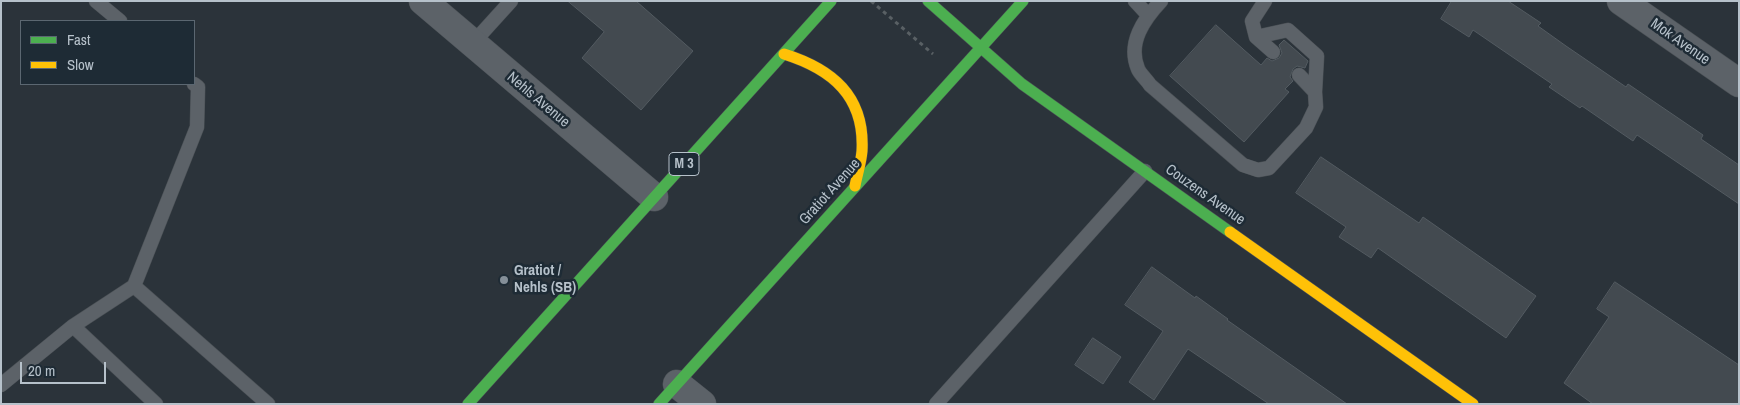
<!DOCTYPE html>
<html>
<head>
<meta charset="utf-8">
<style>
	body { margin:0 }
	#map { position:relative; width:1740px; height:405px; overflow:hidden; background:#2b333a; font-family:"Archivo Narrow",sans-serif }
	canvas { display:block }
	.frame { position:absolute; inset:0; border:2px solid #b6c1ca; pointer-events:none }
	.legend { position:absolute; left:20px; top:20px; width:175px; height:65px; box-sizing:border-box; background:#1e2b35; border:1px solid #5b6771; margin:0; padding:6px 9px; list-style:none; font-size:15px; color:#b6c1ca }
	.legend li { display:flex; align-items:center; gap:10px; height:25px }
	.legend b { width:25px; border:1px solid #5b6771 }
	.scale { position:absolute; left:20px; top:362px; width:86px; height:22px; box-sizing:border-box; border:2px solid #b6c1ca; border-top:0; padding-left:6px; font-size:15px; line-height:18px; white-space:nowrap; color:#b6c1ca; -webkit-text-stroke:4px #1e2b35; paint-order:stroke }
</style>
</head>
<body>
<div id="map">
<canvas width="1740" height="405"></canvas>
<div class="frame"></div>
<ul class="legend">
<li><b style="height:6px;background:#4caf50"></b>Fast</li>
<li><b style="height:6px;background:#ffc107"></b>Slow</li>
</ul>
<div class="scale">20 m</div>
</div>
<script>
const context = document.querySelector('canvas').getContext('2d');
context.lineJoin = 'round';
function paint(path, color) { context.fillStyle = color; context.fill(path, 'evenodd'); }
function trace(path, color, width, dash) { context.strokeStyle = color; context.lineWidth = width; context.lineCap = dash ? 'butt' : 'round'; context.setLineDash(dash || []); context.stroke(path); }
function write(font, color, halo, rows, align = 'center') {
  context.font = font + ' "Archivo Narrow",sans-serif'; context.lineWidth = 5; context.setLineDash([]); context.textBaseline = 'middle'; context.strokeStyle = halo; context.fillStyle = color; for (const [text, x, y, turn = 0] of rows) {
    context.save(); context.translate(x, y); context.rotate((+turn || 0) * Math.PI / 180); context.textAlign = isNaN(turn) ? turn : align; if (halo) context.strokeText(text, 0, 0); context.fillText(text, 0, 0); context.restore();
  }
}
const building = new Path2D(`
	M568,1H636L693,51L641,110L582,58L604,32Z
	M1452,1H1508L1541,23L1538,26L1566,46L1626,87L1628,84L1703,135L1701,139L1739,165V204L1637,135L1633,141L1582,106L1580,108L1549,87L1552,84L1473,30L1469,37L1441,19Z
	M1216,25L1261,65L1267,58L1272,61L1279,58L1282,53L1279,45L1284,40L1308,61L1305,68L1297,66L1293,69L1290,77L1293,81L1285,89L1289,92L1244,142L1170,76Z
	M1321,157L1419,223L1423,217L1536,296L1506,338L1378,248L1371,258L1339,237L1346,227L1296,193Z
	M1152,267L1195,298L1196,296L1228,319L1227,320L1347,404H1269L1188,349L1154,400L1129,382L1163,331L1125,305Z
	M1615,282L1739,365V404H1593L1564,383L1609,317L1597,309Z
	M1093,338L1121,357L1103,384L1075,365Z`);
paint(building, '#434a50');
trace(building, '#535b61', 1);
const lane = new Path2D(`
	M96,1L120,21
	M1135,1L1148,15
	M1161,1C1144,19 1127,43 1138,69C1140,74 1147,80 1150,85L1243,165L1258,170L1269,168L1306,128L1316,107L1315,92L1299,75
	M1265,1L1252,21L1256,37L1273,52
	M1256,37L1288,30L1317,56L1315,92
	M472,44L511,1
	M134,286L268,404
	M73,326L156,404
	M1,385L73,326L134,286L197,127L198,87L194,84
	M936,404L1145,171`);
const street = new Path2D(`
	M423,1L654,197
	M1621,1L1739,83
	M677,384L702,404`);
const fast = new Path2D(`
	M928,1L1022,84L1230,232
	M468,404L831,1
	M659,404L1023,1`);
const slow = new Path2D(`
	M784,54C832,69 865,96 862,151C861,163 857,175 855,186
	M1230,232L1473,404`);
trace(lane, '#494f54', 15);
trace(street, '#494f54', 29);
trace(fast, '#494f54', 12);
trace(slow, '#494f54', 12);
trace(new Path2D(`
	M871,1L933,54`), '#596064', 3, [4, 4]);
trace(lane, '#5c6268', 14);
trace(street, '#5c6268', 28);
trace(fast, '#4caf50', 11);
trace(slow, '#ffc107', 11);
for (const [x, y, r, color] of [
	[504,280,5,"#858f98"]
]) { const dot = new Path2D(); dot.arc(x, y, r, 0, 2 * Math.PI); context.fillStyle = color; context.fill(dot); trace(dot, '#1e2b35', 2); }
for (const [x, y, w] of [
	[684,164,30]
]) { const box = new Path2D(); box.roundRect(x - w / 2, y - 11.5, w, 23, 4); context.fillStyle = '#1e2b35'; context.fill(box); trace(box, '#b6c1ca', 1); }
write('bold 14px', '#b6c1ca', null, [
	["M 3",684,164]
]);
write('15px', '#b6c1ca', '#1e2b35', [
	["Mok Avenue",1680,42,35],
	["Nehls Avenue",538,100,40],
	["Gratiot Avenue",830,192,-48],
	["Couzens Avenue",1205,195,35]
]);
write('bold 15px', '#b6c1ca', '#1e2b35', [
	["Gratiot /",514,271],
	["Nehls (SB)",514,288]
], 'left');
</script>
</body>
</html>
